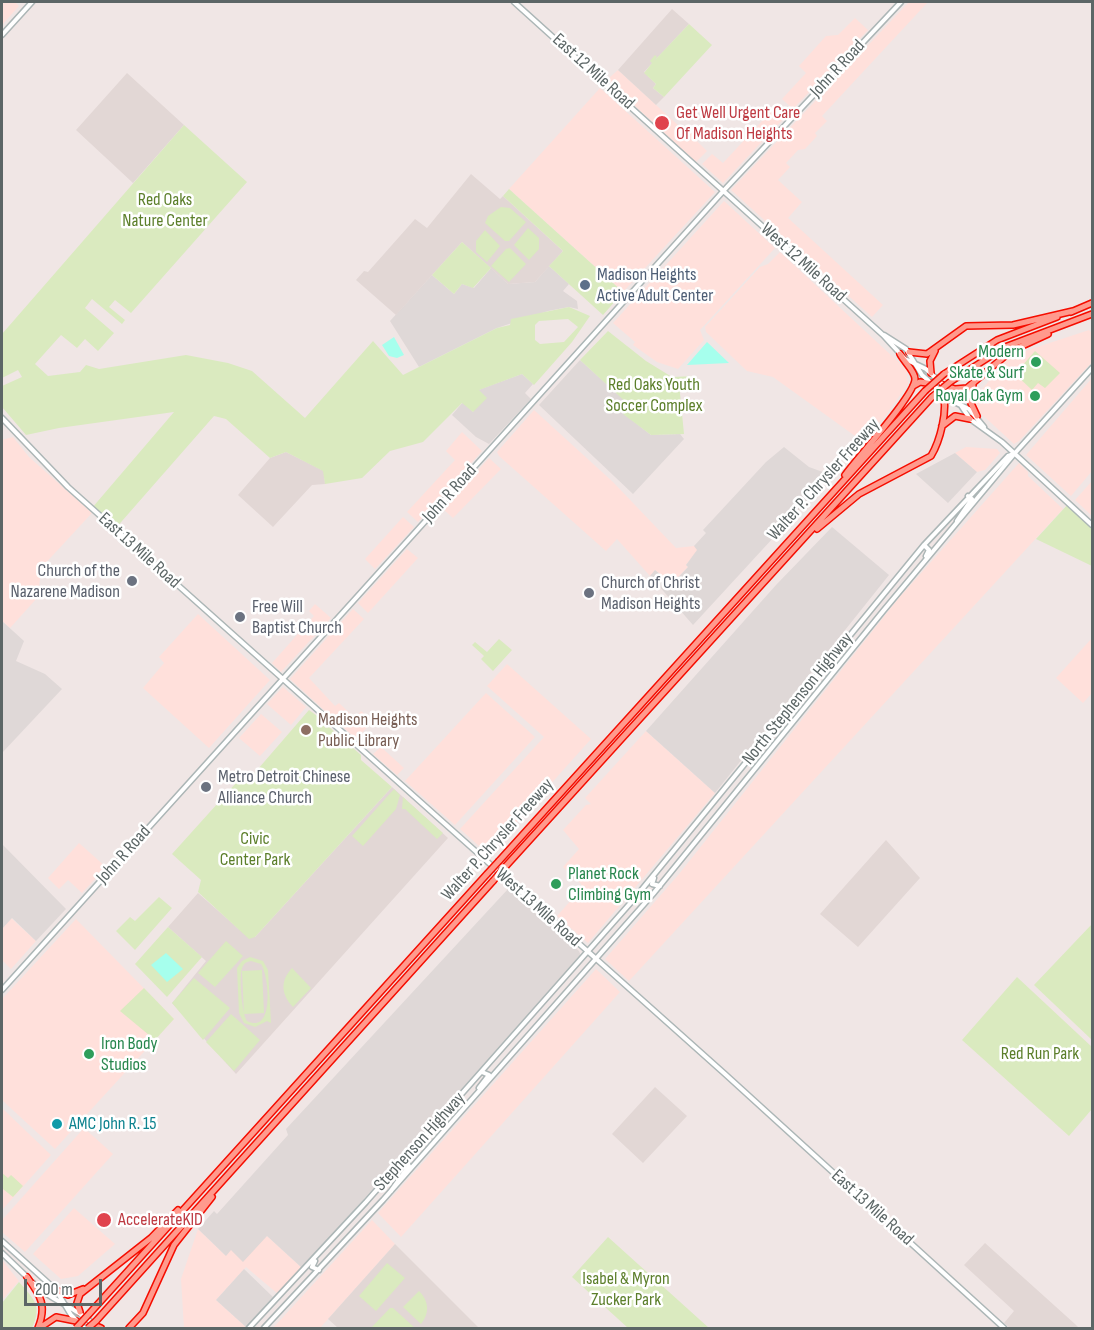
<!DOCTYPE html>
<html>
<head>
<meta charset="utf-8">
<style>
	body { margin:0 }
	#map { position:relative; width:1094px; height:1330px; overflow:hidden; background:#f0e6e5; font-family:"Sofia Sans Condensed",sans-serif }
	canvas { display:block }
	.frame { position:absolute; inset:0; border:3px solid #5c6666; pointer-events:none }
	.scale { position:absolute; left:24px; top:1279px; width:78px; height:27px; box-sizing:border-box; border:3px solid #5c6666; border-top:0; padding-left:8px; font-size:18px; line-height:21px; white-space:nowrap; color:#5c6666; -webkit-text-stroke:4px #fff; paint-order:stroke }
</style>
</head>
<body>
<div id="map">
<canvas width="1094" height="1330"></canvas>
<div class="frame"></div>
<div class="scale">200 m</div>
</div>
<script>
const context = document.querySelector('canvas').getContext('2d');
context.lineJoin = 'round';
function paint(path, color) { context.fillStyle = color; context.fill(path, 'evenodd'); }
function trace(path, color, width, dash) { context.strokeStyle = color; context.lineWidth = width; context.lineCap = dash ? 'butt' : 'round'; context.setLineDash(dash || []); context.stroke(path); }
function write(font, color, halo, rows, align = 'center') {
  context.font = font + ' "Sofia Sans Condensed",sans-serif'; context.lineWidth = 5; context.setLineDash([]); context.textBaseline = 'middle'; context.strokeStyle = halo; context.fillStyle = color; for (const [text, x, y, turn = 0] of rows) {
    context.save(); context.translate(x, y); context.rotate((+turn || 0) * Math.PI / 180); context.textAlign = isNaN(turn) ? turn : align; if (halo) context.strokeText(text, 0, 0); context.fillText(text, 0, 0); context.restore();
  }
}
paint(new Path2D(`
	M2,2H15L19,6L2,25Z
	M909,2H928L822,116L827,121L815,133L817,136L805,149L798,150L786,163L790,167L778,180L802,202L788,218L883,305L872,317L731,190Z
	M855,18L868,30L793,109L782,99L806,73L799,66L826,36L838,35Z
	M618,70L681,128L690,127L700,137L697,141L707,151L696,162L610,83L609,78Z
	M600,88L715,192L623,292L509,189Z
	M777,105L788,114L723,183L702,164L712,154L723,163Z
	M724,201L775,248L700,330L704,340L678,369L657,362L633,345L635,342L613,323Z
	M780,252L906,369L908,384L885,416L862,441L773,377L747,371L706,332L705,327L760,267L768,264Z
	M1089,330L1092,333V362L1019,441L1014,444L976,409L972,401L1010,356Z
	M1092,378V471L1071,496L1026,455Z
	M534,410L613,482L676,548L694,546L698,550L686,565L688,567L671,584L655,570L650,576L617,539L606,551L499,456L497,452Z
	M462,432L482,451L418,522L407,512L455,460L446,451Z
	M13,437L29,457L92,513L41,568L38,597L10,628L2,621V440Z
	M966,447L997,449L1000,453L985,470L977,472L955,453Z
	M489,458L501,469L453,518L443,509Z
	M1019,463L1028,472V476L1063,509L629,981L605,959L679,874L898,599Z
	M1092,481V516L1075,500Z
	M403,517L414,527L375,569L365,559Z
	M407,549L418,558L368,613L358,603Z
	M315,604L331,618L281,672L272,663L314,616L309,611Z
	M353,609L364,619L309,678L335,706L339,703L355,718L361,711L373,721L356,739L290,679Z
	M198,614L270,680L209,748L143,688L164,663L159,657Z
	M1092,638V693L1083,703L1056,678Z
	M507,664L591,739L488,854L460,829L544,737L487,686Z
	M283,687L306,707L291,725L267,704Z
	M486,693L535,737L455,825L405,781Z
	M261,714L282,732L260,756L239,738Z
	M646,731L715,793L588,943L557,916L582,888L581,884L563,867L579,849L563,830L586,805L591,804L585,798Z
	M381,747L404,768L397,775L373,754Z
	M79,843L106,867L82,893L68,880L59,889L48,878Z
	M11,918L36,941L11,969L2,960V929Z
	M76,919L174,1019L55,1149L2,1100V999Z
	M596,969L620,992L401,1237L378,1213Z
	M2,1108L51,1155L2,1210Z
	M84,1128L113,1154L25,1252L2,1232V1220Z
	M74,1208L115,1244L78,1276L61,1279L33,1254Z
	M372,1220L395,1244L320,1328H273Z
	M198,1229L225,1255L230,1250L267,1236L302,1268L278,1294L246,1267L216,1300L247,1328H184L181,1279Z
	M2,1260L19,1281L2,1300Z`), '#ffe0db');
paint(new Path2D(`
	M549,266L569,284L563,291L577,301L578,309L569,307L548,311L497,328L419,367L390,321L432,275L454,294L462,284L474,288L491,268L508,284L535,282Z
	M580,360L631,406L624,414L651,435L680,434L684,439L633,494L539,405Z
	M522,374L533,384L525,393L531,399L489,444L476,437L452,415L463,402L473,412L478,390Z
	M784,447L809,467L831,475L693,625L650,576L655,570L672,584L688,567L686,565L697,550L694,546L706,533L703,530L766,462Z
	M955,453L977,472L948,503L916,474Z
	M832,527L889,575L715,793L646,731L776,585Z
	M2,621L24,641L16,661L45,674L62,689L2,753Z
	M2,844L66,909L36,941L12,918L2,929Z
	M508,889L579,951L581,956L578,960L302,1268L267,1236L243,1262L231,1250L226,1256L198,1229L214,1211L217,1214L288,1135L286,1129Z
	M244,1269L273,1297L247,1328L216,1300Z`), '#dfd8d7');
paint(new Path2D(`
	M672,9L689,24L644,72L656,84L653,88L664,97L656,105L618,70Z
	M127,73L184,125L133,183L76,130Z
	M471,174L500,199L503,196L563,251L535,282L508,284L462,242L396,315L356,280L364,271L368,272L415,219L427,228Z
	M286,452L324,471L325,484L312,485L273,527L238,495L270,458Z
	M392,787L448,838L236,1074L172,1003L206,961L168,927L198,893L240,930L255,937Z
	M886,840L920,878L858,947L820,914Z
	M655,1087L687,1116L643,1163L612,1134Z
	M985,1243L1075,1324L1079,1328H1010L1004,1323L1014,1311L964,1265Z
	M395,1244L479,1328H338L328,1319Z`), '#e2d7d5');
paint(new Path2D(`
	M689,24L712,45L664,97L653,88L656,84L644,73L652,63L650,61L655,55L657,57L653,62Z
	M184,125L247,182L131,313L115,300L109,307L125,320L122,324L92,299L85,308L114,333L98,351L85,339L77,348L61,335L35,364L48,376L80,372L86,365L99,369L186,355L228,363L252,371L305,418L373,341L403,375L497,328L510,325L511,319L569,307L590,316L572,342L534,385L522,374L479,390L487,398L473,412L462,403L423,442L390,451L362,478L325,484L323,471L286,452L270,458L226,419L214,416L115,529L92,508L174,412L59,428L26,435L2,407V386L22,377L18,370L2,378V334ZM568,319L578,327L564,342L540,344L535,340V325L539,321Z
	M509,189L623,292L603,315L549,266L563,251L503,196Z
	M501,207L510,208L526,222L509,241H505L485,223L488,216Z
	M528,228L539,238V249L529,260L514,245Z
	M485,230L500,246L487,262L476,252V241Z
	M462,242L491,268L473,288L462,284L454,294L432,275Z
	M510,248L526,264L509,282L491,266L506,249Z
	M608,331L646,361L672,377L696,376L697,383H679L684,434L651,435L623,414L630,406L580,360Z
	M1035,351L1060,373L1045,388L1038,383L1032,390L1015,374Z
	M1069,503L1092,525V566L1036,539Z
	M499,639L512,650L493,671L481,659L484,656L472,645L475,642L487,652Z
	M309,710L324,721L325,728L329,727L361,755V760L392,787L255,937L249,939L198,892L201,880L172,854L236,783L245,784Z
	M394,789L400,795L396,809L363,846L352,836Z
	M403,797L443,833L437,839L405,809H402Z
	M159,897L172,908L135,950L116,931L130,917L135,921Z
	M1092,924V1040L1034,985Z
	M168,927L202,957L167,997L135,964Z
	M226,941L243,956L215,987L198,973Z
	M250,957L263,961L268,970L271,1023L267,1021L255,1027L244,1023L239,1013L237,968L242,961ZM251,961L261,964C269,975 275,1035 247,1021C242,1014 238,974 243,966C245,962 247,962 251,961Z
	M292,968L311,988L293,1007C281,994 280,981 292,968Z
	M262,970L264,1013L244,1014L242,971Z
	M1017,977L1092,1047V1109L1069,1136L962,1040Z
	M194,978L230,1008L203,1040L172,1003Z
	M144,988L174,1019L155,1040L120,1011Z
	M231,1014L260,1040L234,1071L206,1042Z
	M2,1173L8,1178L11,1175L23,1186L13,1197L3,1189L2,1190Z
	M608,1237L709,1328H628L572,1277Z
	M387,1263L405,1278L376,1311L359,1296Z
	M19,1282C35,1300 42,1306 32,1328H2V1303Z
	M419,1291C429,1301 430,1313 421,1324L403,1307Z
	M390,1308H393L415,1328H371Z`), '#daeabf');
paint(new Path2D(`
	M394,337L404,355L397,358L389,356L382,345Z
	M707,342L729,363L687,365Z
	M166,953L183,969L167,982L151,965Z`), '#a6ffed');
const secondary = new Path2D(`
	M514,2L883,335L905,359L926,369L954,395L970,419L1002,442L1092,525
	M2,35L32,2
	M884,335L906,349L922,375L950,400L969,409L984,427
	M2,418L68,487L725,1074L1004,1328
	M957,521L972,499L968,496
	M924,545L929,550L926,556
	M654,878L652,884L660,886
	M2,990L727,187L901,2
	M479,1088L489,1075L482,1072
	M391,1191L409,1166L404,1160
	M2,1241L56,1290L71,1315L84,1328
	M2,1253L28,1278
	M315,1261L312,1267L319,1270
	M33,1283C51,1301 74,1306 93,1324
	M249,1328L366,1202L634,899L924,545L1008,456L1014,454
	M264,1328L383,1200L653,894L884,610L1015,453L1092,368`);
const motorway = new Path2D(`
	M1071,312L1092,303
	M909,352L927,354L966,326L1013,325L1073,311
	M931,373L930,361L935,351
	M944,374L997,340L1057,317
	M950,382L1005,347L1092,314
	M943,385L955,389L967,388L1011,351L1048,334
	M973,385L969,399L977,416
	M913,386L920,382L933,384
	M942,426L955,416L970,419
	M845,475C857,458 915,395 915,379C915,371 904,362 900,354
	M817,529L859,494L931,456C940,441 948,411 943,393
	M499,861L925,391
	M505,867L932,397
	M27,1277C41,1296 47,1306 38,1328
	M56,1290L68,1295L83,1289
	M80,1312L77,1303L80,1294L151,1238L178,1210
	M89,1314L487,874
	M96,1321L493,881
	M94,1325L101,1328
	M41,1327L56,1317L76,1321
	M129,1328L143,1313L174,1245L212,1197`);
trace(secondary, '#acb6b6', 7);
trace(motorway, '#f50d00', 8);
trace(secondary, '#fff', 4);
trace(motorway, '#ff9a8d', 5);
const motorwayBridge = new Path2D(`
	M925,391L944,374
	M932,397L950,382
	M487,874L499,861
	M493,881L505,867
	M76,1328L89,1314
	M88,1328L96,1321`);
trace(motorwayBridge, '#f50d00', 8, []);
trace(motorwayBridge, '#ff9a8d', 5);
for (const [x, y, r, color] of [
	[662,123,8,"#e0444e"],
	[585,285,6,"#5c6f8a"],
	[1036,362,6,"#2e9e5b"],
	[1035,396,6,"#2e9e5b"],
	[132,581,6,"#6b7280"],
	[589,593,6,"#6b7280"],
	[240,617,6,"#6b7280"],
	[306,730,6,"#8d6e63"],
	[206,787,6,"#6b7280"],
	[556,884,6,"#2e9e5b"],
	[89,1054,6,"#2e9e5b"],
	[57,1124,6,"#0f9aa8"],
	[104,1220,8,"#e0444e"]
]) { const dot = new Path2D(); dot.arc(x, y, r, 0, 2 * Math.PI); context.fillStyle = color; context.fill(dot); trace(dot, '#fff', 2); }
write('18px', '#5c6666', '#fff', [
	["John R Road",838,69,-47],
	["East 12 Mile Road",593,72,42],
	["West 12 Mile Road",803,263,42],
	["Walter P. Chrysler Freeway",824,480,-48],
	["John R Road",450,494,-48],
	["East 13 Mile Road",139,551,42],
	["North Stephenson Highway",798,699,-51],
	["Walter P. Chrysler Freeway",498,840,-48],
	["John R Road",124,855,-48],
	["West 13 Mile Road",538,908,42],
	["Stephenson Highway",420,1142,-48],
	["East 13 Mile Road",872,1208,42]
]);
write('18px', '#be3a42', '#fff', [
	["Get Well Urgent Care",676,113],
	["Of Madison Heights",676,134],
	["AccelerateKID",118,1220]
], 'left');
write('18px', '#5c7f2b', '#fff', [
	["Red Oaks",165,200],
	["Nature Center",165,221],
	["Red Oaks Youth",654,385],
	["Soccer Complex",654,406],
	["Civic",255,839],
	["Center Park",255,860],
	["Red Run Park",1040,1054],
	["Isabel & Myron",626,1279],
	["Zucker Park",626,1300]
]);
write('18px', '#4e5e75', '#fff', [
	["Madison Heights",597,275],
	["Active Adult Center",597,296]
], 'left');
write('18px', '#27864d', '#fff', [
	["Modern",1024,352],
	["Skate & Surf",1024,373],
	["Royal Oak Gym",1023,396],
	["Planet Rock",568,874,"left"],
	["Climbing Gym",568,895,"left"],
	["Iron Body",101,1044,"left"],
	["Studios",101,1065,"left"]
], 'right');
write('18px', '#5b616d', '#fff', [
	["Church of the",120,571,"right"],
	["Nazarene Madison",120,592,"right"],
	["Church of Christ",601,583],
	["Madison Heights",601,604],
	["Free Will",252,607],
	["Baptist Church",252,628],
	["Metro Detroit Chinese",218,777],
	["Alliance Church",218,798]
], 'left');
write('18px', '#785e54', '#fff', [
	["Madison Heights",318,720],
	["Public Library",318,741]
], 'left');
write('18px', '#0d838f', '#fff', [
	["AMC John R. 15",69,1124]
], 'left');
</script>
</body>
</html>
